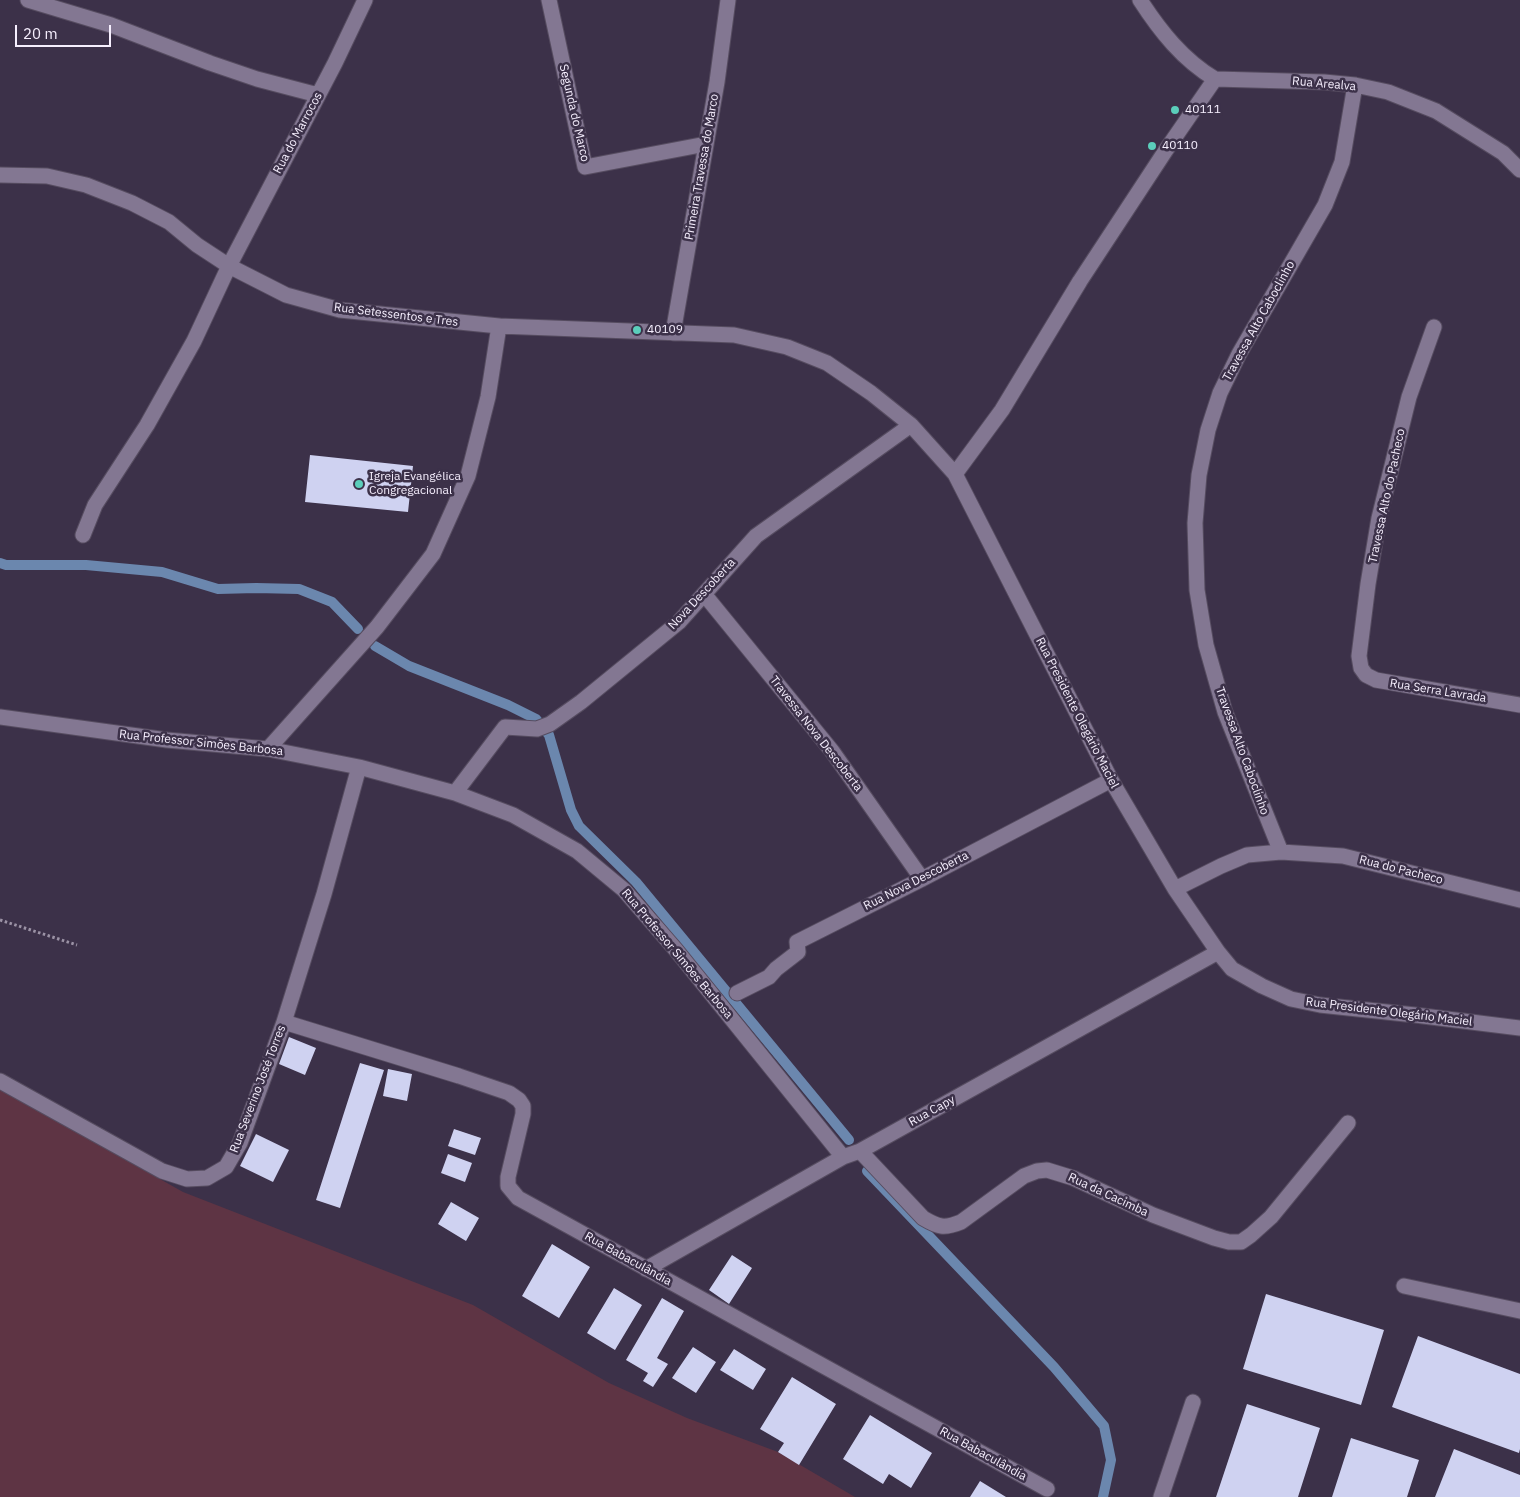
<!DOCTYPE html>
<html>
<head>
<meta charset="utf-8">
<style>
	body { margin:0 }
	#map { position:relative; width:1520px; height:1497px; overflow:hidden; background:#3c3149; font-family:"IBM Plex Sans",sans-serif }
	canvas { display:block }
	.scale { position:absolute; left:15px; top:25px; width:96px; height:22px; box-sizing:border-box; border:2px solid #f6effe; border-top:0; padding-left:6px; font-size:15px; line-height:18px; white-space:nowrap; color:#f6effe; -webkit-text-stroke:4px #3c3149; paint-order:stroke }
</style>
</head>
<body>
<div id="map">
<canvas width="1520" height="1497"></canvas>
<div class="scale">20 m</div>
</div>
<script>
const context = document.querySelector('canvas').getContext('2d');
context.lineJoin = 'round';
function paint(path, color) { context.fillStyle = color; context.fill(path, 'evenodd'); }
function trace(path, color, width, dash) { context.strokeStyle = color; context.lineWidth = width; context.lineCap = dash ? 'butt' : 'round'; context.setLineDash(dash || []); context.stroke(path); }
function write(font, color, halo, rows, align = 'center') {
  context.font = font + ' "IBM Plex Sans",sans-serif'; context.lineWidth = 5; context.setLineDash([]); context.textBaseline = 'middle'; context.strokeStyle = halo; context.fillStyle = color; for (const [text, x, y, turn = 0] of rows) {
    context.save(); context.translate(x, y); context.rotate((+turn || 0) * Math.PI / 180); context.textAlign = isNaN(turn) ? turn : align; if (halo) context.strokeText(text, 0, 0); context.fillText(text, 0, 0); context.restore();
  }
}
paint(new Path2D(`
	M0,1089L183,1192L473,1305L609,1383L687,1418L778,1452L855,1497H0Z`), '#5e3444');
trace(new Path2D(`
	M0,563L6,565H86L162,572L218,589L256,588L299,589L332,602L358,629
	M375,646L409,666L508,705L536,719L549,735L571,810L579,826L636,882L849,1140
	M867,1171L1054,1367L1104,1426L1111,1460L1103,1497`), '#6b87ae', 10);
paint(new Path2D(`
	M310,455L413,466L408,512L305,502Z
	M289,1037L316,1048L305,1075L279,1064Z
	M360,1063L384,1070L340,1208L316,1200Z
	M388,1069L412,1074L407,1101L383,1096Z
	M454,1129L481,1138L475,1155L448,1146Z
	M256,1134L289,1150L273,1182L240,1166Z
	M448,1154L472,1163L465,1182L441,1173Z
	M451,1202L479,1218L466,1241L438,1224Z
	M552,1244L590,1267L559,1318L522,1296Z
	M732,1255L752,1268L729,1304L709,1290Z
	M614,1288L642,1305L615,1350L587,1333Z
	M1266,1294L1384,1330L1361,1405L1243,1369Z
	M662,1298L684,1311L657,1358L668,1364L653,1387L643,1381L648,1373L626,1360Z
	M1418,1336L1520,1374V1449L1519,1453L1392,1407Z
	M693,1347L716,1362L696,1393L672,1378Z
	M734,1349L766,1369L753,1390L720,1370Z
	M792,1377L836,1404L799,1465L778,1452L784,1443L760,1429Z
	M1247,1404L1320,1428L1298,1497H1216Z
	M870,1415L932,1453L911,1488L889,1474L883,1484L843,1459Z
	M1351,1438L1419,1460L1407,1497H1332Z
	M1454,1449L1520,1475V1497H1435Z
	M980,1481L1006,1497H970Z`), '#cfd2f1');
const minor = new Path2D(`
	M28,0L111,25L210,63L257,79L318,95
	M549,0L585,167L706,144
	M1140,0C1160,31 1183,60 1215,79L1324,82L1355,85L1388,92L1436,111L1503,153L1520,170
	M0,175L47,176L86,185L132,203L169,222L197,245L229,266L286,295L340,310L499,326L734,335L787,347L827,363L871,393L911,425L955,474L1111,780L1175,889L1218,952L1232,969L1262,986L1291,999L1320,1005L1415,1015L1520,1028
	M1434,327L1409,397L1379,518L1368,584L1359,656L1361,668L1366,675L1376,680L1520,705
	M673,333L717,82L728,0
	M955,474L1002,410L1080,281L1166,150L1215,79
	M83,535L95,505L147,425L194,341L229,266L335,63L365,0
	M704,594L832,751L922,879
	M0,717L167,740L268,749L359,767L455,793L513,815L577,851L624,890L676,950L843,1157
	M268,749L377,627L433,554L468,476L488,397L499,326
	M455,793L505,727L537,729L550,724L581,702L679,622L756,536L911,425
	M1281,852L1225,712L1206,645L1197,590L1195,523L1199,475L1208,430L1220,393L1239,354L1325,205L1342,162L1355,85
	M1175,889L1221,866L1247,855L1281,852L1343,856L1520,900
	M737,993L769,977L776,969L798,952L797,942L922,879L1111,780
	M284,1022L459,1076L509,1093L519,1100L523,1106V1114L508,1177V1186L518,1198L1047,1489
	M0,1081L162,1171L187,1179L207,1178L226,1167L240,1143L284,1022L324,894L359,767
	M860,1151L923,1218C938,1227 944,1229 961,1222L1024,1176L1037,1171L1047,1170L1073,1178L1153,1215L1214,1238L1229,1242H1241L1251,1235L1271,1217L1348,1123
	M646,1269L843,1157L860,1151L1218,952
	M1404,1286L1520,1311
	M1161,1497L1193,1402`);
trace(minor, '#564c60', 17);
trace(new Path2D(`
	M0,920L77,945`), '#9b92a5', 3, [2.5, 2.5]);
trace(minor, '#837792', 15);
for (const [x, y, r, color] of [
	[1175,110,5,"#5bcebb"],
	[1152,146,5,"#5bcebb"],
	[637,330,5,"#5bcebb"],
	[359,484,5,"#5bcebb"]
]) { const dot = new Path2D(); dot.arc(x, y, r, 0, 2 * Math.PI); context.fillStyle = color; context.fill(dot); trace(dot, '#3c3149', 2); }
write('12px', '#f6effe', '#3c3149', [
	["Rua Arealva",1324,84,5],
	["Segunda do Marco",574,113,77],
	["Rua do Marrocos",298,133,-62],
	["Primeira Travessa do Marco",702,167,-80],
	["Rua Setessentos e Tres",396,315,7],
	["Travessa Alto Caboclinho",1259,321,-61],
	["Travessa Alto do Pacheco",1387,496,-78],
	["Nova Descoberta",702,594,-47],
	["Rua Serra Lavrada",1438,691,9],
	["Rua Presidente Olegário Maciel",1077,713,63],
	["Travessa Nova Descoberta",816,734,52],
	["Rua Professor Simões Barbosa",201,743,6],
	["Travessa Alto Caboclinho",1242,751,70],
	["Rua do Pacheco",1401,870,14],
	["Rua Nova Descoberta",916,881,-27],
	["Rua Professor Simões Barbosa",677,954,50],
	["Rua Presidente Olegário Maciel",1389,1012,7],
	["Rua Severino José Torres",258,1089,-69],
	["Rua Capy",932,1111,-29],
	["Rua da Cacimba",1108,1195,25],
	["Rua Babaculândia",628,1259,29],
	["Rua Babaculândia",983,1454,29]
]);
write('12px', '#f6effe', '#3c3149', [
	["40111",1185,110],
	["40110",1162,146],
	["40109",647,330],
	["Igreja Evangélica",369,477],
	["Congregacional",369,491]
], 'left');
</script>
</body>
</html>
